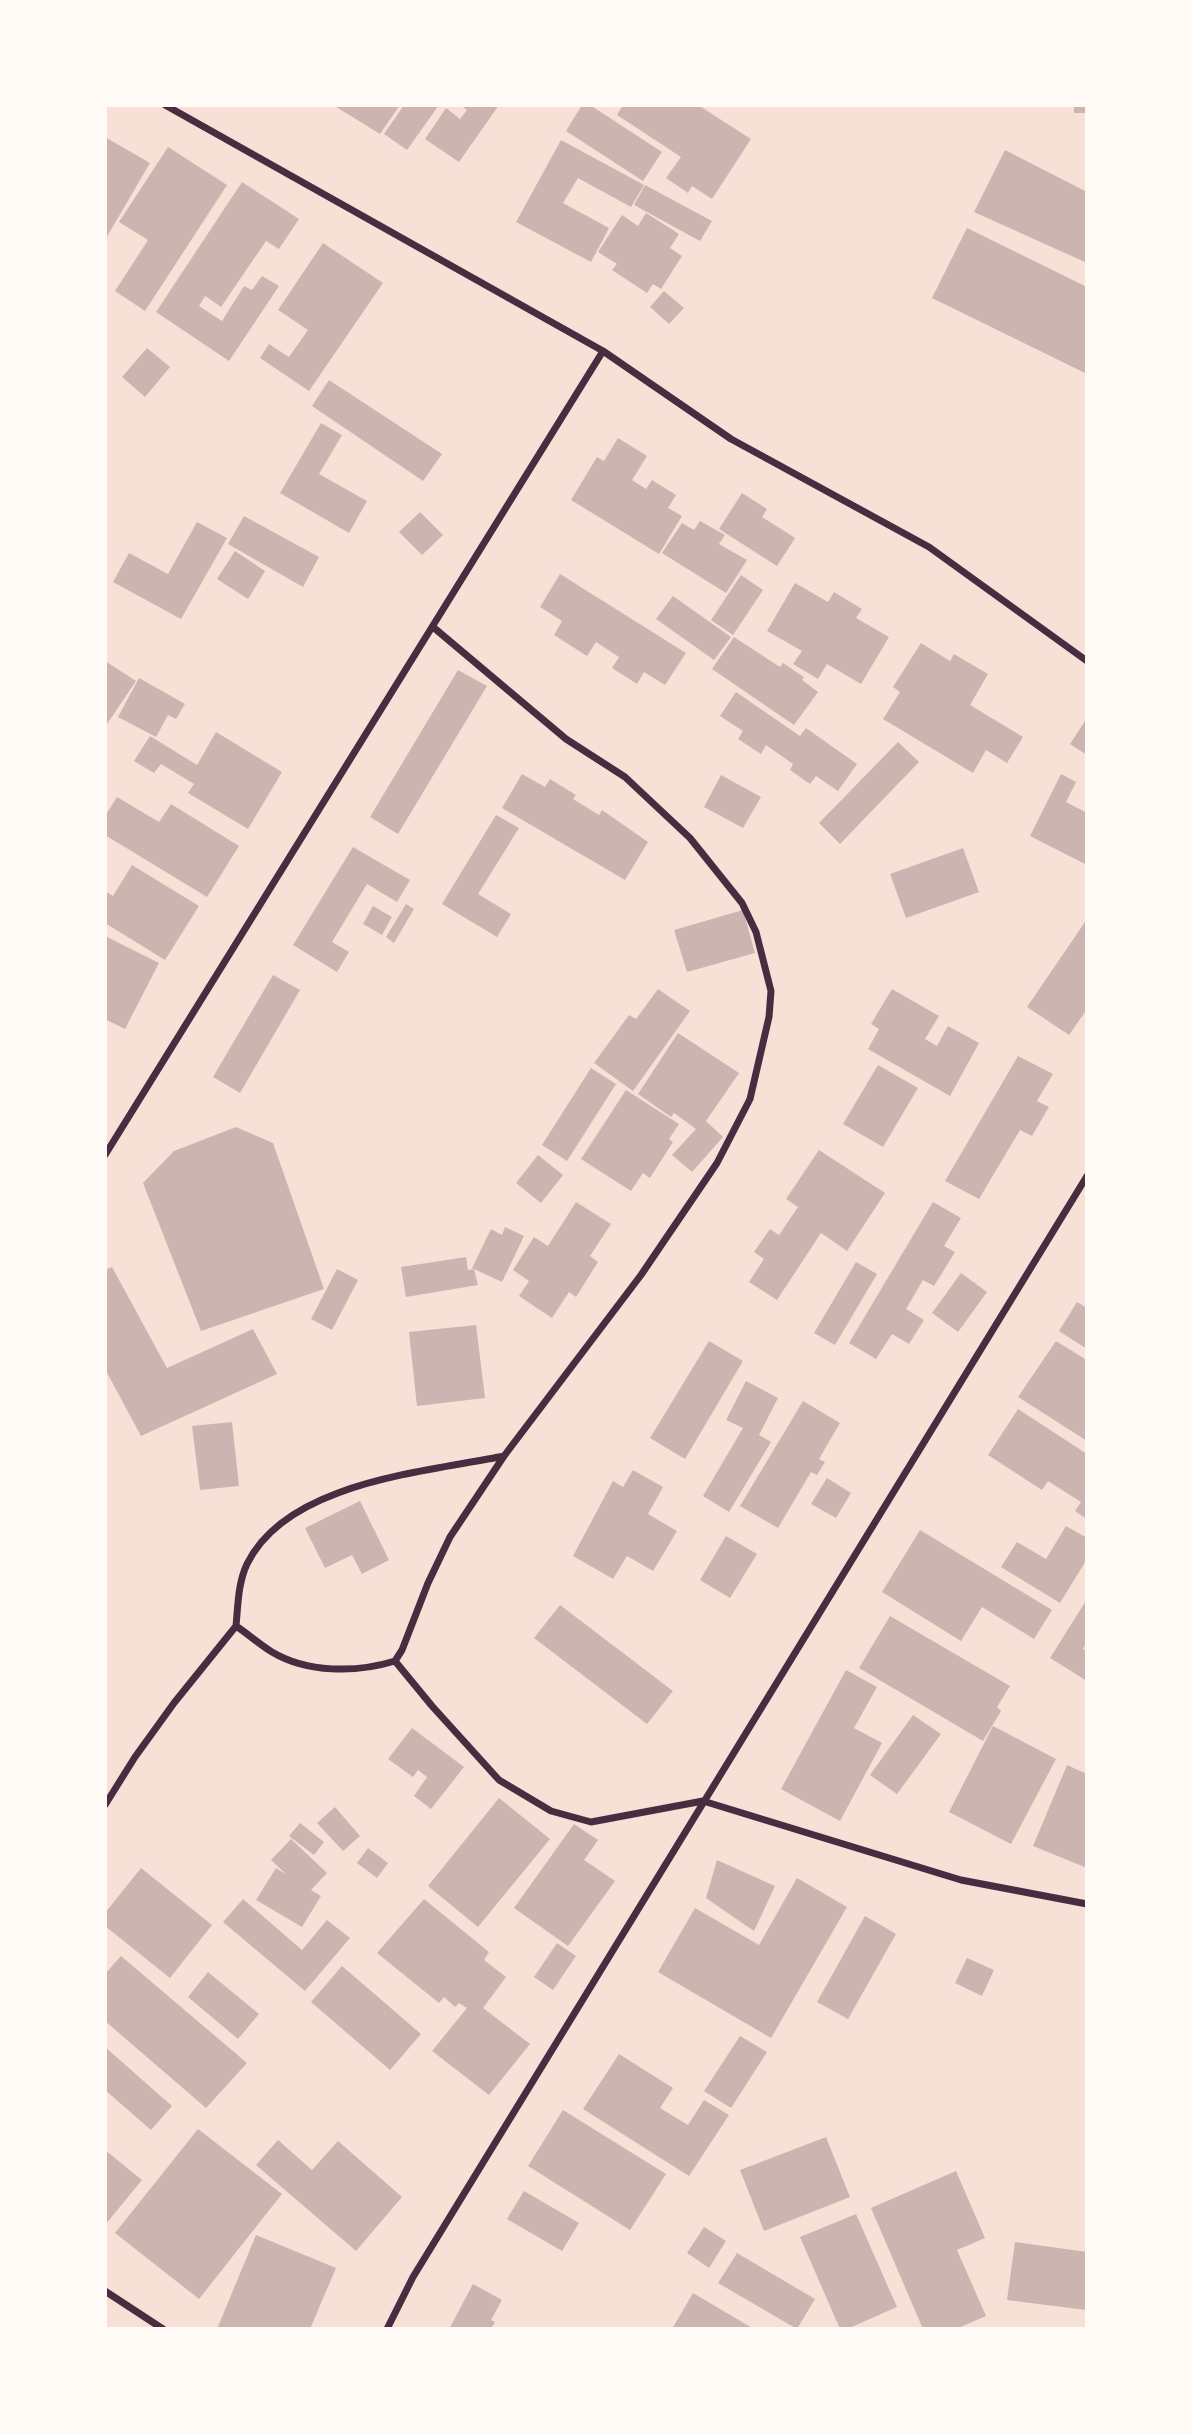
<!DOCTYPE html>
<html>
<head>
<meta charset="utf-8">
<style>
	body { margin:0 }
	#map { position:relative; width:1192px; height:2434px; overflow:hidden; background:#f7e1d7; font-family:Commissioner,sans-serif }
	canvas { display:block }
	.frame { position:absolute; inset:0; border:107px solid #fffaf5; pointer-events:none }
</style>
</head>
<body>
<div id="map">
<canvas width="1192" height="2434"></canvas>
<div class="frame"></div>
</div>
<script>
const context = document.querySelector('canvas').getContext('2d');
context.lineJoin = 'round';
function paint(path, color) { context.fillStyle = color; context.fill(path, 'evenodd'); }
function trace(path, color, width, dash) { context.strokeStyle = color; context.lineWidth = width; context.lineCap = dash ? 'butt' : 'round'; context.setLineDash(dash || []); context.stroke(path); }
paint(new Path2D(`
	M333,105H400L380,134Z
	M404,105H439L407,150L384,134Z
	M460,105H499L459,162L425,139L446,108L460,119L467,110Z
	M582,105H590L662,152L643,181L566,131Z
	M623,105H698L751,139L712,199L692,186L688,193L666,178L681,157L617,115Z
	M1074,105H1087V113H1074Z
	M105,137L150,163L105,240Z
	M561,140L644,185L631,207L578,178L563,203L609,228L591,262L516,222Z
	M168,147L227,185L145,311L115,291L148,240L119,222Z
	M1005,150L1087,192V263L974,212Z
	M242,182L299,219L279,249L266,241L221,307L205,296L199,306L222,321L244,286L252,290L262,276L279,286L229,361L156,312Z
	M645,185L712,221L700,241L634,205Z
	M646,213L679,234L670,248L682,256L661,289L653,284L647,293L612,270L617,264L598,252L622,215L638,226Z
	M967,228L1087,287V374L932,298Z
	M323,243L383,283L309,391L260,358L269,344L289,357L308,330L278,310Z
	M664,291L684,308L669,324L650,307Z
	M147,348L170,367L145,397L122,377Z
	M329,380L442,454L423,481L312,406Z
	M321,423L342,435L319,474L367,501L349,533L280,493Z
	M618,438L647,456L632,480L646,489L652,480L676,495L668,508L682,516L659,554L571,500L597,457L604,461Z
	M742,493L767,509L762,517L795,538L777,566L719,529Z
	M420,512L443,535L422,555L399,532Z
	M244,516L319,557L303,587L228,544Z
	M700,521L725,535L719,544L747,560L726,593L662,553L682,523L694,530Z
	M197,522L227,538L181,619L113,582L129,553L168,574Z
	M235,551L265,571L248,599L217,579Z
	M560,574L686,653L665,685L644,672L637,684L612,668L619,657L596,642L587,656L554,635L562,621L540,607Z
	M741,575L763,590L733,635L711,620Z
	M795,583L828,602L834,592L862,609L856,618L889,637L861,684L827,664L818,679L793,664L802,651L767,631Z
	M673,596L731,637L714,660L656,619Z
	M734,637L780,667L783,663L804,677L802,680L818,692L794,725L712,669Z
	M921,643L950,661L954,654L988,674L970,705L1023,737L1007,763L986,750L973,773L883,719L900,692L893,687Z
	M105,661L136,681L105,727Z
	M458,670L487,686L398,834L370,817Z
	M139,678L185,704L176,719L168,715L156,737L118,717Z
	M736,692L800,736L806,728L857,764L838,791L816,776L810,784L790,770L793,764L766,745L761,754L738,739L743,731L720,716Z
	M1087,718V755L1070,744Z
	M216,732L282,772L248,829L188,793L194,784L161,764L154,773L134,761L150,736L197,765Z
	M898,742L919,762L840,844L819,823Z
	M522,774L545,787L550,779L576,795L573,799L599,815L602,810L648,842L625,880L502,808Z
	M1061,774L1076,782L1066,802L1087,813V865L1030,836Z
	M721,775L761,797L743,828L704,807Z
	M117,797L159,822L171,804L239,846L207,897L105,835V816Z
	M496,815L519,828L478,894L511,914L497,937L442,904Z
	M353,847L410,880L397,902L367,884L332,942L349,952L337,972L293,945Z
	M963,848L979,892L906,918L890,874Z
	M132,865L199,906L165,960L105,923V891L113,896Z
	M406,904L414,909L394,943L386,937Z
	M373,906L392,917L382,935L363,924Z
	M743,910L755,953L687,972L674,930Z
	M1087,919V1009L1069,1035L1027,1007Z
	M105,936L159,963L125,1029L105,1019Z
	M273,975L300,990L240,1093L213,1077Z
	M658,989L690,1011L633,1091L594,1063L629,1015L636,1019Z
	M892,989L939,1016L925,1039L937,1046L948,1026L979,1043L950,1096L868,1049L879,1029L871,1024Z
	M678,1033L739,1073L706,1121L723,1137L692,1172L672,1155L696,1129L674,1113L671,1117L638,1094Z
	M1018,1056L1053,1074L1037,1101L1049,1107L1032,1136L1020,1130L979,1199L945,1181Z
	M878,1065L918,1088L883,1147L843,1124Z
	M591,1068L616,1084L567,1161L542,1145Z
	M626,1090L679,1124L669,1139L673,1142L650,1178L643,1173L631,1191L581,1159Z
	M236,1127L273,1143L324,1289L201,1331L143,1183L174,1151Z
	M819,1150L885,1193L847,1251L821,1233L777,1300L749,1282L764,1259L754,1252L770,1229L779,1235L798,1207L786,1199Z
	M538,1155L563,1175L541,1203L516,1183Z
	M576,1202L611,1224L590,1256L598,1262L576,1297L569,1292L552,1318L519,1296L529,1281L513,1270L534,1237L548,1246Z
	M933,1202L961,1218L944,1246L955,1252L934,1286L923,1280L906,1309L924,1320L909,1344L892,1334L876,1359L849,1343Z
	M505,1227L524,1236L502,1282L472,1268L491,1229L502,1235Z
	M466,1257L468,1270L474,1269L478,1285L406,1297L401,1267Z
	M856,1262L877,1274L835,1345L814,1333Z
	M112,1267L167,1368L253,1329L277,1374L141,1436L105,1369V1270Z
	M337,1269L358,1280L332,1330L311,1319Z
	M961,1273L987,1292L958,1332L932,1313Z
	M1077,1302L1087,1308V1349L1059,1331Z
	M476,1325L485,1398L417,1406L409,1332Z
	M709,1341L743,1361L685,1459L650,1438Z
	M1056,1341L1085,1359L1087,1355V1441L1018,1397Z
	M746,1381L778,1398L759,1435L771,1442L729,1512L703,1496L743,1428L726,1420Z
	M803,1401L840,1423L819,1459L825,1462L817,1475L811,1472L778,1528L740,1506Z
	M1018,1409L1087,1454V1519L1075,1511L1081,1502L1048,1481L1042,1490L988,1455Z
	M232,1422L239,1486L200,1490L192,1426Z
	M633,1470L663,1487L648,1514L677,1531L653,1571L627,1556L613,1579L573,1556L613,1481L623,1487Z
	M827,1478L851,1493L836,1518L811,1504Z
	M360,1501L389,1560L362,1574L352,1555L325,1568L305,1528Z
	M1066,1526L1087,1538V1559L1060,1603L1001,1567L1017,1542L1046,1559Z
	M920,1530L1052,1610L1034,1639L982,1607L961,1641L882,1592Z
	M726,1536L757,1554L730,1598L700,1580Z
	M1087,1599V1642L1083,1649L1087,1651V1681L1050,1658Z
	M560,1605L673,1691L647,1724L534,1638Z
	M890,1616L1010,1686L997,1707L1001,1711L983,1741L859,1668Z
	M846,1670L877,1687L854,1728L882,1743L840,1821L781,1789Z
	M913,1715L941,1734L897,1794L870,1775Z
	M993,1726L1056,1759L1011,1844L949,1812Z
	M412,1728L464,1767L431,1809L414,1796L427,1777L418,1770L413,1777L388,1759Z
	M1067,1765L1087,1774V1868L1033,1846Z
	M499,1798L550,1839L478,1927L428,1886Z
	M335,1807L360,1836L343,1851L317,1823Z
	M300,1823L324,1842L314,1855L289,1836Z
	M574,1824L598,1840L584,1860L615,1881L568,1946L514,1908Z
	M291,1839L327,1873L311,1890L321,1896L302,1927L256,1900L276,1868L287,1875L271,1860Z
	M368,1848L388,1863L377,1878L357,1863Z
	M717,1860L775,1886L754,1931L706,1898Z
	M141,1868L212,1925L170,1978L105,1926V1913Z
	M797,1878L847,1907L771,2038L658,1972L695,1908L759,1945Z
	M243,1899L302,1950L327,1920L350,1938L305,1991L223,1922Z
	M424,1899L489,1952L484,1960L506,1977L483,2008L530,2044L489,2095L432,2051L467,2008L459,2003L455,2007L444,1997L439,2003L377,1953Z
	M865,1916L896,1934L848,2019L817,2002Z
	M557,1943L576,1956L553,1990L534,1977Z
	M121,1956L247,2063L206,2108L105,2021V1974Z
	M967,1958L994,1970L982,1996L955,1983Z
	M342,1966L421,2034L390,2070L311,2002Z
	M208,1972L259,2014L238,2039L188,1997Z
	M740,2036L767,2052L731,2108L704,2091Z
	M105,2047L172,2106L151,2130L105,2090Z
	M619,2054L673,2088L660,2108L688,2125L704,2100L729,2115L689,2176L583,2109Z
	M563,2110L666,2174L630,2230L528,2166Z
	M198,2129L282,2194L199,2299L115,2233Z
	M826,2137L850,2197L764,2231L740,2170Z
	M278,2140L312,2170L338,2141L402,2197L356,2251L256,2165Z
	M105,2150L142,2180L105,2225Z
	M956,2171L985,2238L957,2250L986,2316L956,2329H923L871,2208Z
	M524,2191L579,2223L562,2251L507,2219Z
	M856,2214L897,2307L847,2329H840L800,2237Z
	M704,2227L726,2241L709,2268L687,2253Z
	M256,2235L336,2268L310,2329H217Z
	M1015,2242L1087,2252L1086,2310L1007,2300Z
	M737,2253L815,2299L797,2329L718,2283Z
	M473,2284L502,2300L491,2320L495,2322L491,2329H449Z
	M693,2293L754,2329H672Z`), '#ccb4b1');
trace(new Path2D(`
	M165,105L603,351L731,439L929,547L1087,661
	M433,627L566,739L625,777L690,838L742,903L756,932L771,991L769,1017L750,1099L717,1163L641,1275L504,1456L450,1537L428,1583L402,1650L395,1661L432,1706L499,1780L551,1811L591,1822L703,1801L961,1880L1087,1904
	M105,1155L603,351
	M395,1661C356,1673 307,1673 272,1652C259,1644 248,1634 236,1626C238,1605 238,1583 247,1564C287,1482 425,1472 504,1456
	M105,1805L135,1757L174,1703L236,1626
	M105,2291L163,2329
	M387,2329L413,2277L1087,1176`), '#4a2c40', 7);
</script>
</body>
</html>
